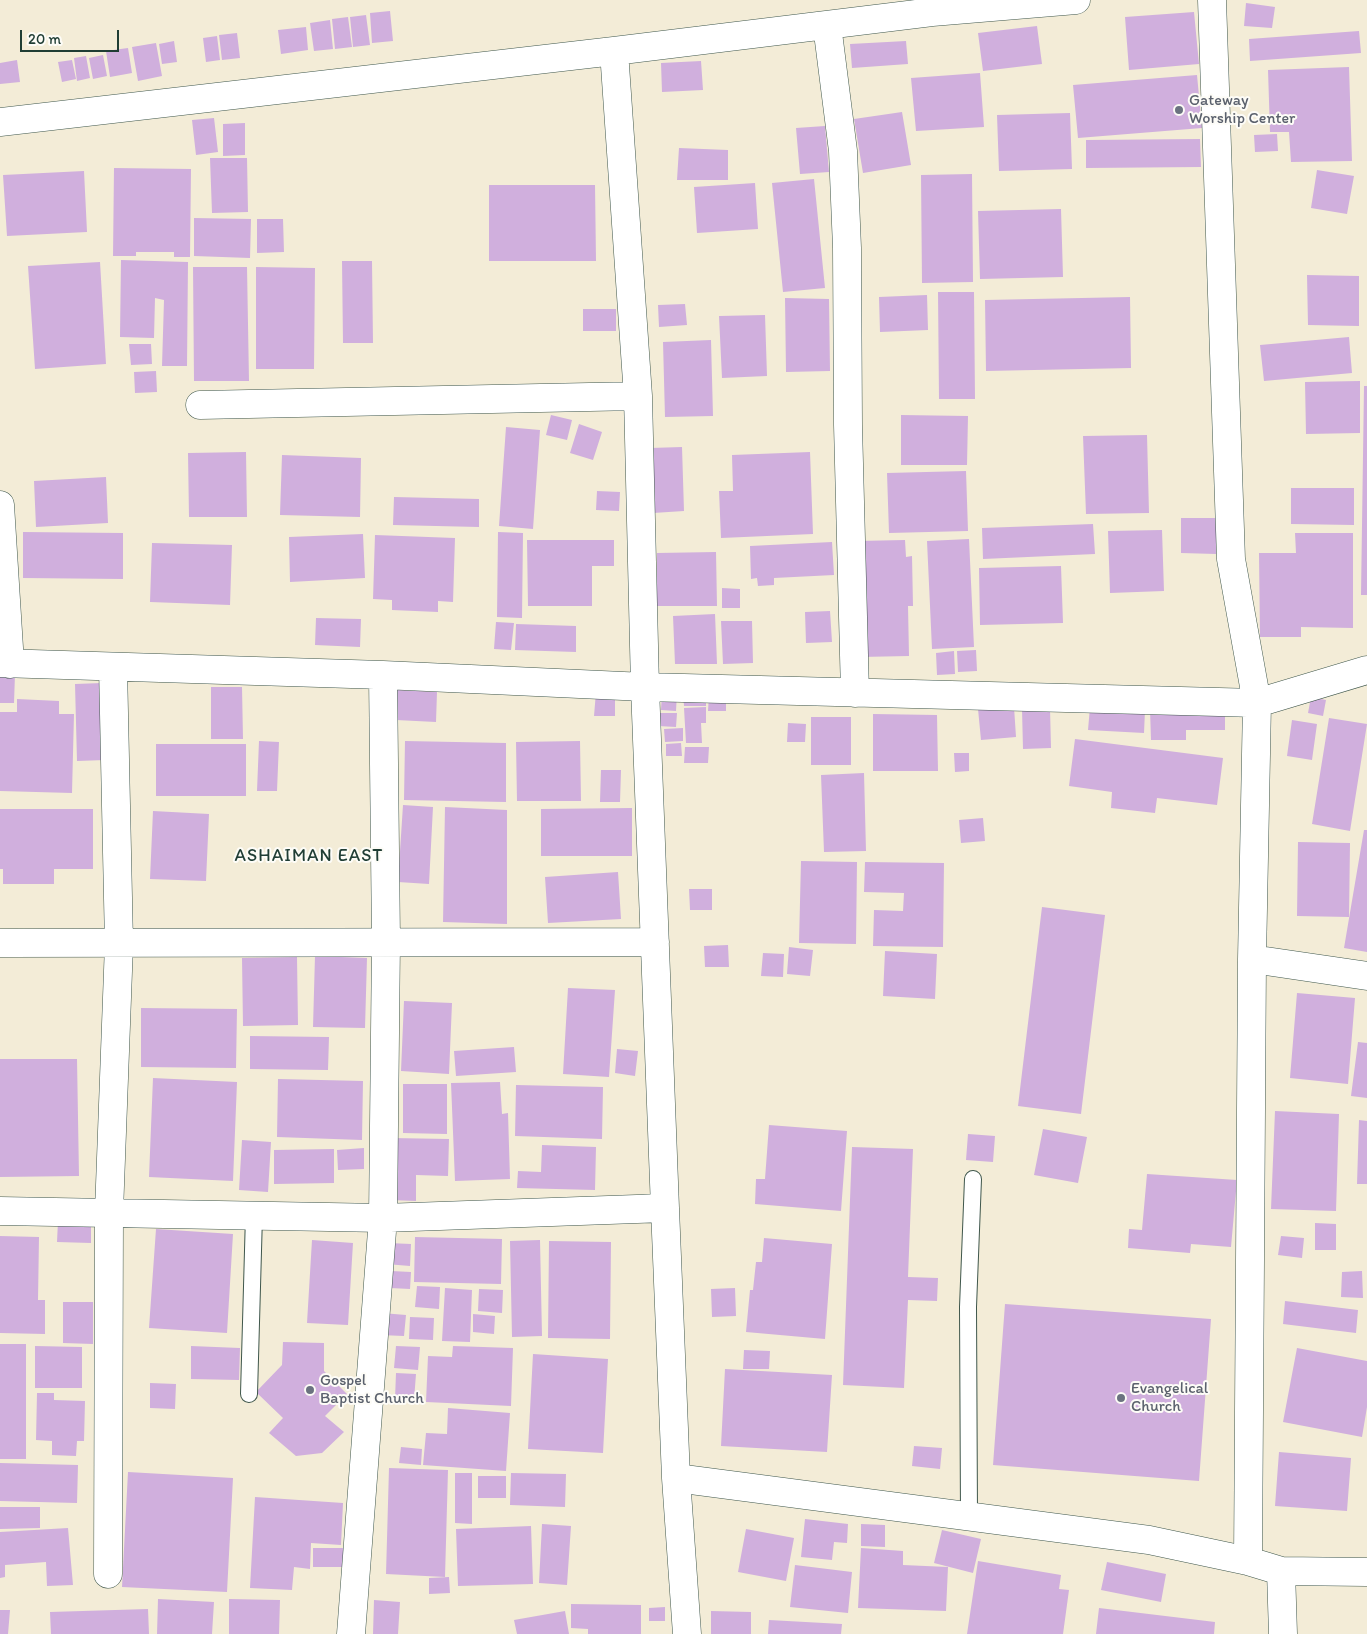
<!DOCTYPE html>
<html>
<head>
<meta charset="utf-8">
<style>
	body { margin:0 }
	#map { position:relative; width:1367px; height:1634px; overflow:hidden; background:#f3ecd7; font-family:Itim,sans-serif }
	canvas { display:block }
	.scale { position:absolute; left:20px; top:30px; width:99px; height:22px; box-sizing:border-box; border:2px solid #1f3d34; border-top:0; padding-left:6px; font-size:15px; line-height:18px; white-space:nowrap; color:#1f3d34; -webkit-text-stroke:4px #fdfcf7; paint-order:stroke }
</style>
</head>
<body>
<div id="map">
<canvas width="1367" height="1634"></canvas>
<div class="scale">20 m</div>
</div>
<script>
const context = document.querySelector('canvas').getContext('2d');
context.lineJoin = 'round';
function paint(path, color) { context.fillStyle = color; context.fill(path, 'evenodd'); }
function trace(path, color, width, dash) { context.strokeStyle = color; context.lineWidth = width; context.lineCap = dash ? 'butt' : 'round'; context.setLineDash(dash || []); context.stroke(path); }
function write(font, color, halo, rows, align = 'center') {
  context.font = font + ' Itim,sans-serif'; context.lineWidth = 4; context.setLineDash([]); context.textBaseline = 'middle'; context.strokeStyle = halo; context.fillStyle = color; for (const [text, x, y, turn = 0] of rows) {
    context.save(); context.translate(x, y); context.rotate((+turn || 0) * Math.PI / 180); context.textAlign = isNaN(turn) ? turn : align; if (halo) context.strokeText(text, 0, 0); context.fillText(text, 0, 0); context.restore();
  }
}
paint(new Path2D(`
	M1246,3L1275,7L1272,28L1244,26Z
	M390,11L393,41L372,43L370,13Z
	M1194,12L1199,64L1129,70L1125,17Z
	M366,15L370,45L353,47L350,17Z
	M348,17L352,47L335,49L332,19Z
	M330,20L333,49L314,51L310,23Z
	M1037,26L1042,64L983,71L978,33Z
	M306,27L308,50L281,54L278,30Z
	M1359,31L1361,53L1250,61L1249,39Z
	M237,33L240,58L222,60L219,35Z
	M217,36L220,60L206,62L203,38Z
	M174,41L177,62L162,64L159,44Z
	M906,41L908,64L852,68L850,44Z
	M156,43L162,76L138,81L132,47Z
	M128,48L132,73L110,77L106,51Z
	M103,55L107,76L93,79L89,58Z
	M86,56L90,78L77,81L74,58Z
	M17,60L20,82L0,84V63Z
	M72,60L76,79L62,82L58,62Z
	M701,61L703,90L662,92L661,63Z
	M1349,67L1352,161L1291,162L1289,132H1270L1268,70Z
	M980,73L984,127L916,131L911,78Z
	M1197,75L1202,128L1078,138L1073,85Z
	M902,112L911,165L863,173L854,119Z
	M1070,113L1072,169L999,171L997,115Z
	M214,118L218,152L196,155L192,120Z
	M245,123V155L223,156V124Z
	M825,126L829,172L800,174L796,128Z
	M1277,134L1278,151L1255,152L1254,135Z
	M1200,139L1201,167L1086,168V140Z
	M679,148L728,150V180H677Z
	M210,158H247L248,212L212,213Z
	M114,168L191,169L190,257H174V252H136V256H113Z
	M1317,170L1354,176L1347,214L1311,208Z
	M84,171L87,232L7,236L3,175Z
	M972,174L973,282L922,283L921,175Z
	M814,179L825,288L783,292L772,183Z
	M755,183L758,229L697,233L694,187Z
	M489,185H595L596,261H489Z
	M1061,209L1063,277L980,279L978,211Z
	M194,218L251,219L250,258L194,256Z
	M257,219H283L284,252L257,253Z
	M121,260L188,262L187,366H162L164,300L155,298L154,338L120,337Z
	M342,261H372L373,343H343Z
	M100,262L106,364L35,369L28,266Z
	M193,267H247L249,381H194Z
	M256,267L315,268L314,369H256Z
	M1307,275L1359,276V326L1308,325Z
	M938,292H974L975,399H939Z
	M927,295L928,330L880,332L879,297Z
	M1130,297L1131,368L986,371L985,300Z
	M785,298L829,299L830,371L786,372Z
	M685,304L687,325L659,327L658,305Z
	M583,309H616V331H583Z
	M765,315L767,376L722,378L719,316Z
	M1349,337L1352,373L1264,381L1260,345Z
	M711,340L713,416L665,417L663,342Z
	M129,344H151L152,364L131,365Z
	M156,371L157,392L135,393L134,372Z
	M1360,381V433L1306,434L1305,382Z
	M1364,386H1367V595H1361Z
	M551,415L572,420L567,440L546,435Z
	M901,415L968,416L967,465H901Z
	M579,424L602,432L593,460L570,453Z
	M506,427L540,430L533,529L499,526Z
	M1147,435L1149,513L1086,514L1083,436Z
	M682,447L684,511L653,513L650,448Z
	M246,452L247,517H189L188,453Z
	M810,452L813,534L721,538L719,491H733L732,455Z
	M282,455L361,458L360,517L280,515Z
	M966,471L968,531L889,533L887,473Z
	M106,477L108,523L36,527L34,481Z
	M1291,488H1354V525L1291,524Z
	M597,491L620,492L619,511L596,510Z
	M394,497L479,499V527L393,525Z
	M1181,518H1217L1216,554L1181,553Z
	M1093,524L1095,554L983,559L982,528Z
	M1162,530L1164,591L1110,593L1108,531Z
	M23,532L123,533V579L23,578Z
	M498,532L523,533L522,618L497,617Z
	M1295,533H1353V628L1301,627V637H1260L1259,553H1296Z
	M363,534L365,578L290,582L289,537Z
	M375,535L455,538L453,602L438,601V612L392,610V600L373,599Z
	M969,539L974,647L932,649L927,541Z
	M527,540H614V566H592V606H528Z
	M905,540L906,557L912,556L913,606H908L909,656L860,657L857,541Z
	M832,542L834,575L774,578V585L758,586L757,578L751,579L750,546Z
	M152,543L232,545L230,605L150,602Z
	M716,552L717,606H657V553Z
	M1061,566L1063,623L980,625L979,568Z
	M722,588L740,589V608H722Z
	M830,611L832,642L806,643L805,612Z
	M715,614L717,664H675L673,616Z
	M316,618L361,619L360,647L315,645Z
	M721,621H752L753,663L723,664Z
	M496,622L514,623L511,650L494,649Z
	M516,624L576,626V652L515,650Z
	M976,650L977,671L958,672L957,651Z
	M954,651L955,674L937,675L936,653Z
	M0,673L15,674L14,703H0Z
	M102,683L105,760L77,761L75,684Z
	M211,687H242L243,739H211Z
	M397,690L437,692L436,722L396,720Z
	M596,692L615,694V716H594Z
	M662,692L677,693L676,711L661,710Z
	M683,692H706V706H684Z
	M709,695L726,696V711H708Z
	M1311,697L1326,700L1323,716L1308,713Z
	M17,699L59,701V714H74L72,793L0,791V712H17Z
	M706,707V723H701L702,743H686L684,708Z
	M1014,707L1016,737L981,740L978,709Z
	M1090,707L1145,710L1144,733L1088,730Z
	M1050,708L1051,748L1023,749L1022,709Z
	M1150,709H1225V730H1186V740H1151Z
	M658,713H677L676,727L658,726Z
	M873,714L937,715L938,771H873Z
	M811,717H851V765H811Z
	M1329,718L1367,724L1350,831L1312,824Z
	M1292,720L1317,724L1312,760L1287,756Z
	M788,723L806,724L805,742H787Z
	M683,728V741L665,742L664,729Z
	M1075,739L1223,758L1217,805L1157,798L1155,813L1111,808L1112,792L1069,786Z
	M259,741L279,742L277,791H257Z
	M405,741L506,743V802L404,800Z
	M580,741L581,801H517L516,742Z
	M681,743L682,756H666V744Z
	M156,744H246V796H156Z
	M685,747H709L708,763H684Z
	M954,753H969V771L955,772Z
	M601,770H621L620,802H600Z
	M864,773L866,851L824,852L821,775Z
	M403,805L433,807L429,884L398,882Z
	M445,807L507,810V924L443,922Z
	M632,808V856H541V809Z
	M0,809H93V869H54V884H3V869H0Z
	M153,811L209,814L206,881L150,879Z
	M983,818L985,841L961,843L959,820Z
	M1364,830H1367V952L1344,948Z
	M1298,842L1350,843L1349,917L1297,916Z
	M801,861L857,862L856,944L799,943Z
	M865,862L944,863L943,947L873,946L874,910L903,911L904,893L864,892Z
	M618,872L621,919L548,923L545,877Z
	M689,889H712V910H690Z
	M1042,907L1105,915L1081,1114L1018,1106Z
	M728,945L729,967H705L704,946Z
	M789,947L813,950L810,976L787,974Z
	M885,951L937,954L935,999L883,996Z
	M763,953L784,954L783,977L761,976Z
	M315,956L367,958L365,1028L313,1027Z
	M297,957L298,1025L243,1026L242,958Z
	M568,988L615,990L609,1077L563,1074Z
	M1297,993L1355,998L1348,1084L1290,1078Z
	M404,1001L452,1003L449,1074L401,1071Z
	M141,1008L237,1009L236,1068L141,1067Z
	M250,1036L329,1037L328,1070L250,1069Z
	M1358,1042L1367,1043V1098L1351,1096Z
	M514,1047L516,1072L456,1076L454,1051Z
	M617,1049L638,1051L635,1076L615,1073Z
	M0,1059H77L79,1176L0,1177Z
	M153,1078L237,1082L233,1181L149,1177Z
	M278,1079L363,1081L362,1140L277,1137Z
	M500,1082L502,1114L508,1113L510,1179L455,1181L451,1083Z
	M403,1084H447V1134L403,1133Z
	M516,1085L603,1087L602,1139L515,1136Z
	M1275,1111L1339,1114L1336,1211L1271,1209Z
	M1359,1120L1367,1121V1184H1357Z
	M769,1125L847,1131L841,1211L755,1204L756,1179H765Z
	M1043,1129L1087,1137L1078,1183L1034,1175Z
	M968,1134L995,1136L993,1162L966,1160Z
	M391,1138L449,1139L448,1176L416,1175V1201L390,1200Z
	M242,1140L271,1142L268,1192L239,1190Z
	M542,1145L596,1147L595,1190L517,1188L518,1171L541,1172Z
	M852,1147L913,1149L908,1277L938,1278L937,1301L908,1300L904,1388L843,1385Z
	M364,1148V1169L338,1170L337,1150Z
	M334,1149V1183L274,1184V1150Z
	M1147,1174L1237,1180L1231,1247L1191,1244L1190,1253L1128,1248L1129,1229L1142,1230Z
	M58,1221H91V1243L57,1242Z
	M1315,1223L1336,1224V1250H1315Z
	M156,1229L233,1234L227,1333L149,1328Z
	M0,1236L39,1237L38,1300H45V1334L0,1333Z
	M1281,1236L1304,1238L1302,1258L1278,1255Z
	M415,1237L502,1239L501,1284L414,1282Z
	M764,1238L832,1244L825,1339L746,1332L750,1290H753L756,1262H762Z
	M312,1240L353,1243L348,1325L307,1323Z
	M540,1240L542,1336L512,1337L510,1241Z
	M549,1241L611,1242L610,1339L548,1338Z
	M388,1243L411,1244L410,1266L386,1264Z
	M391,1271L411,1272L410,1289L390,1288Z
	M1362,1271L1363,1298L1341,1297L1342,1272Z
	M417,1286L440,1287L439,1309L415,1307Z
	M445,1288L472,1290L470,1342L442,1341Z
	M735,1288L736,1316L712,1317L711,1289Z
	M479,1289L503,1290L502,1313L478,1311Z
	M1285,1301L1358,1310L1356,1333L1283,1324Z
	M63,1302H93V1344L63,1343Z
	M1005,1304L1211,1319L1199,1481L993,1465Z
	M382,1313L406,1315L404,1336L380,1335Z
	M473,1314L495,1316L494,1334L473,1332Z
	M410,1317L434,1318L433,1340L409,1339Z
	M283,1342L324,1343V1371L347,1394L325,1416L344,1432L322,1453L296,1456L269,1433L283,1418L256,1392L282,1365Z
	M0,1344H26V1459H0Z
	M35,1346L82,1347V1388H35Z
	M191,1346L240,1348L239,1380L191,1379Z
	M396,1346L420,1347L418,1370L394,1368Z
	M453,1346L513,1348L511,1406L426,1402L428,1356L452,1357Z
	M1297,1348L1367,1361V1407L1362,1437L1283,1422Z
	M744,1350L770,1351L769,1369H743Z
	M533,1354L608,1359L603,1453L528,1449Z
	M725,1369L832,1375L827,1452L721,1446Z
	M396,1373L416,1374L414,1400L395,1399Z
	M150,1383L176,1384L175,1409L150,1408Z
	M37,1393H54V1400L85,1401L84,1441H77L76,1456L52,1455V1441L36,1440Z
	M448,1408L510,1413L506,1471L423,1465L426,1433L447,1434Z
	M914,1446L942,1448L940,1469L912,1466Z
	M401,1447L422,1449L421,1465L399,1463Z
	M1279,1452L1351,1458L1347,1511L1275,1506Z
	M0,1463L78,1465L77,1503L0,1501Z
	M389,1468L448,1470L445,1577L386,1574Z
	M128,1472L233,1478L227,1592L122,1587Z
	M455,1473H472V1524L455,1523Z
	M511,1473L566,1474L565,1507L510,1505Z
	M478,1476H506V1498H478Z
	M255,1497L343,1503L341,1545L311,1543L310,1569L294,1567L292,1590L250,1588Z
	M0,1507H40V1528L0,1529Z
	M805,1519L848,1524L847,1543L834,1542L832,1560L801,1557Z
	M542,1524L571,1526L567,1585L539,1583Z
	M861,1524L885,1525V1547L861,1546Z
	M531,1526L533,1584L458,1586L456,1529Z
	M68,1528L73,1585L47,1586L46,1562L5,1565V1577L0,1578V1532Z
	M746,1529L794,1538L786,1581L738,1572Z
	M942,1530L981,1539L973,1573L934,1563Z
	M313,1548H343L344,1567H313Z
	M861,1548L903,1551V1565L948,1567L946,1611L858,1608Z
	M978,1561L1061,1575L1059,1589L1069,1590L1063,1634H967Z
	M1107,1562L1166,1574L1161,1602L1101,1590Z
	M795,1565L852,1572L848,1613L790,1607Z
	M449,1577L450,1593L429,1594V1578Z
	M158,1599L214,1602L212,1634H157Z
	M229,1599L280,1600L279,1634H229Z
	M374,1600L400,1602L398,1634H373Z
	M571,1604L641,1605V1634H588V1629L571,1628Z
	M665,1607V1621H649V1608Z
	M1099,1608L1215,1622L1214,1634H1096Z
	M148,1609L149,1634H51L50,1612Z
	M0,1610H10L8,1634H0Z
	M565,1611L569,1634H517L514,1620Z
	M711,1611L751,1612V1634H711Z
	M769,1620L842,1624L841,1634H768Z`), '#d0afdd');
const lane = new Path2D(`
	M249,1394L254,1215
	M969,1517L968,1307L973,1179`);
const street = new Path2D(`
	M1212,0L1231,559L1257,703L1252,959L1248,1561
	M827,25L843,151L847,248L848,425L855,693
	M614,51L638,396L645,687L665,1208L676,1478L687,1634
	M0,122L614,51L932,12L1076,0
	M200,405L638,396
	M0,505L10,664
	M0,663L383,675L645,687L1257,703L1367,670
	M0,943L655,942
	M1252,959L1367,976
	M0,1211L383,1218L665,1208
	M676,1478L1149,1540L1248,1561L1281,1571L1367,1572
	M1281,1571L1283,1634
	M108,1574L109,1212L119,944L113,667
	M351,1634L383,1218L386,941L383,675`);
trace(lane, '#3f574c', 18);
trace(street, '#3f574c', 29);
trace(lane, '#fff', 16);
trace(street, '#fff', 28);
for (const [x, y, r, color] of [
	[1179,110,5,"#6b7280"],
	[310,1390,5,"#6b7280"],
	[1121,1398,5,"#6b7280"]
]) { const dot = new Path2D(); dot.arc(x, y, r, 0, 2 * Math.PI); context.fillStyle = color; context.fill(dot); trace(dot, '#fdfcf7', 2); }
write('16px', '#5b616d', '#fdfcf7', [
	["Gateway",1189,101],
	["Worship Center",1189,119],
	["Gospel",320,1381],
	["Baptist Church",320,1399],
	["Evangelical",1131,1389],
	["Church",1131,1407]
], 'left');
context.letterSpacing = '1px';
write('18px', '#1f3d34', '#fdfcf7', [
	["ASHAIMAN EAST",309,856]
]);
context.letterSpacing = '0px';
</script>
</body>
</html>
